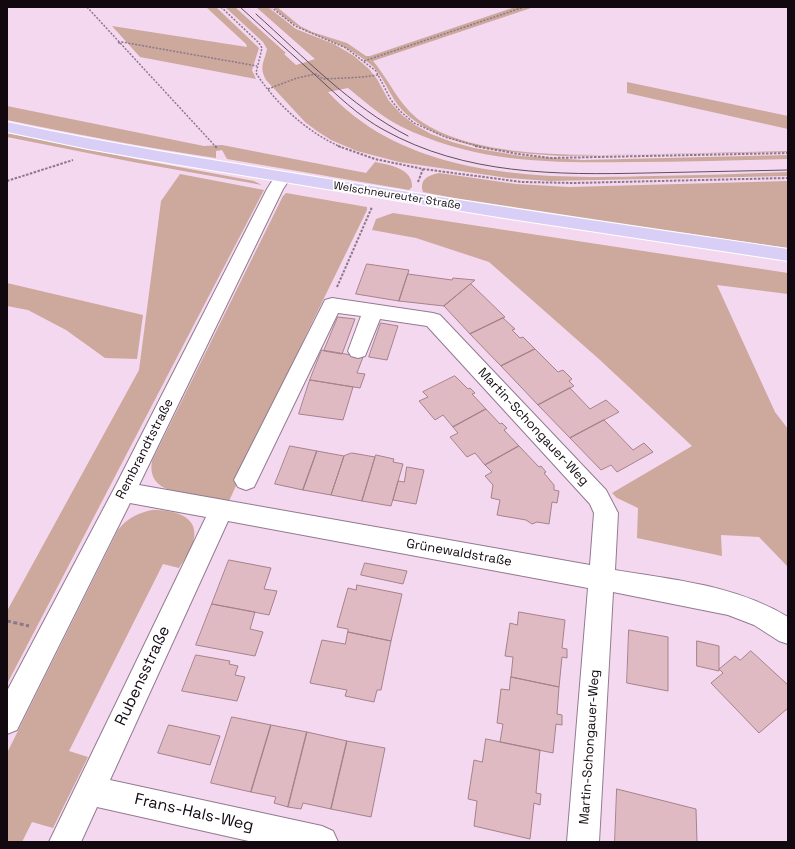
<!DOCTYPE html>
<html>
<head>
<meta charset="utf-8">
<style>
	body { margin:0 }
	#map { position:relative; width:795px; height:849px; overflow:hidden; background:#f4d8f0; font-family:"Space Grotesk",sans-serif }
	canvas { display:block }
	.frame { position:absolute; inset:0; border:8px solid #110810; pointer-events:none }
</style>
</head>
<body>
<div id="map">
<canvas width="795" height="849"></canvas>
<div class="frame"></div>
</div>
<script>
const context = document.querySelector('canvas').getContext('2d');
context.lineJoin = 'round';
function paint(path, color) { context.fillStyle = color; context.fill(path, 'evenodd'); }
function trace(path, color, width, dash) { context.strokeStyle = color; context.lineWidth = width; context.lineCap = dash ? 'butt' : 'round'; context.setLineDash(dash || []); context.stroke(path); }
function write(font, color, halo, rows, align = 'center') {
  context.font = font + ' "Space Grotesk",sans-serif'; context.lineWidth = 3.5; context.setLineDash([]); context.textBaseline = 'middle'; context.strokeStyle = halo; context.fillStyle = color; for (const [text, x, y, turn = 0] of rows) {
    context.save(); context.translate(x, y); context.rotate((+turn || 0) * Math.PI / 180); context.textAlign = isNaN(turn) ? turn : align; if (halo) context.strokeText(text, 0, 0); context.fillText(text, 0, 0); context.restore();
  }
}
paint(new Path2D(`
	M206,7H216L259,48L252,70L256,79L140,57L112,26L247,47L246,44Z
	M225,7H235L286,53L284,54L296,65L315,59L256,7H268L296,29L334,44L354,56L369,69L377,79L389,101L402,115L415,125L431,134L452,142L474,148L521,156L583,160L788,155V159C735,160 683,162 630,162C550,163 476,163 402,127C382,117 365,102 348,88L328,92C409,180 544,179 655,176C699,175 744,174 788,172V176L549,181L508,178L399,162L357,151L331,140L317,131L305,122L266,80C259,66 264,63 267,49L263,42Z
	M273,7H277L300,26L312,32L347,43L366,56H370L515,7H534L373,61C390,81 399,106 422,122C480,161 593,155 661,154C703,153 746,152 788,151V152L563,156C512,153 440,149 402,110C391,98 386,82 376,70C371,64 365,60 359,56C340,42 317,38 297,26C288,21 280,14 273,7Z
	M627,82L788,116V129L627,93Z
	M7,106L204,146L222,145L366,173L375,162C389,165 413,168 412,187L409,190L227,159L222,150L216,151V158C146,148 76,134 7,120Z
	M7,133L136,159L254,181L262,185L133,162L7,137Z
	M439,173L516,184L569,187L788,181V248L488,205L423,192C419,179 429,175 439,173Z
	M180,174L264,190L7,684V611L139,370L161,201Z
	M286,193L367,207V210L307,333L229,501C218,499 206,497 194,495C174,492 147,489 152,461L283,196Z
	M393,213L788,273V294L717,285L775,412L788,429V567L759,537L721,535L722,556L637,538L638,508L617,498L612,493L692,446L600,360L489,262L416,238L372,230L376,219Z
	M7,283L143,315L137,359L105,358L66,330L28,310L7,306Z
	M152,510C175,510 203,516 192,546C189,554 183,561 179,568L163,564L69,751L88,757L53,828L32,822L22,842H7V753L118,530C127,518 138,513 152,510Z`), '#cda89d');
const building = new Path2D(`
	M367,264L409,270L399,301L356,294Z
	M408,274L452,280L453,278L475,280L444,306L399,301Z
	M471,284L505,317L470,334L444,306Z
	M338,317L355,319L342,354L324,351Z
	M503,318L515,329L512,330L520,338L523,337L535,349L501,366L470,334Z
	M381,323L398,326L387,360L369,357Z
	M535,349L558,372L563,370L572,379L569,381L574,386L538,405L501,366Z
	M322,350L363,357L357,373L365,374L360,388L310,380Z
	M455,376L468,389L470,388L475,393L472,394L486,409L453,427L443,415L435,420L419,401L428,397L423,392Z
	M310,380L353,387L343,420L299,414Z
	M570,388L590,409L606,400L619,412L570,438L538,405Z
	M486,409L500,424L502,423L507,428L504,430L519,446L485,465L475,453L467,457L450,437L458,433L453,427Z
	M604,420L633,450L644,443L653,452L617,472L611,465L601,470L570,438Z
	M290,446L317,451L303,490L275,484Z
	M519,446L539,467L541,466L546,472L544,473L554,485V490L559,491L557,503L552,502L549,524L537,522L532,524L526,520L497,515L500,500L491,498L493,485L485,476L492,472L485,465Z
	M317,451L344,456L331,495L303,490Z
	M352,453L375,457L362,501L331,495L344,456Z
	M376,455L394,459L393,462L403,464L391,506L362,501Z
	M407,467L424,470L416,504L393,500L398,481L404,482Z
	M229,560L271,568L264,589L277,591L269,615L212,604Z
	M365,563L407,571L403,584L361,575Z
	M357,585L402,594L391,641L348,632V629L337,627L348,588L356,590Z
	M212,604L255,612L250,629L263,632L255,656L196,645Z
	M519,612L565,620L562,648L567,649V658L562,657L559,687L511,677L513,657L505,656L510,623L517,625Z
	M629,630L668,637V691L627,683Z
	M348,632L391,641L381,690H377L374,702L345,696L347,690L310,683L322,640L345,644Z
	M697,641L719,646V671L697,666Z
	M751,651L788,685V708L759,733L711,683L723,673L719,669L735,656L740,660Z
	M196,655L230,661L229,664L238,666L235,675L245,677L237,701L182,691Z
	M511,677L559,687L557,714L562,715V725L556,724L553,753L500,742L503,724L497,723L501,689L509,690Z
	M232,717L271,725L251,792L211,783Z
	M169,725L220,736L210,765L158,753Z
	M271,725L307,732L288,807L274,803L276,797L251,792Z
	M307,732L347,741L331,809L303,803L301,809L288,807Z
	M486,739L540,750L536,793L541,794L540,805L534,803L530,839L474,826L477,801L468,799L474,760L482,762Z
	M347,741L385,748L371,817L331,809Z
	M617,789L696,809L697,842H615Z`);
paint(building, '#e0bac2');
trace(building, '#a5828a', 1);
const minor = new Path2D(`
	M283,172L289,173L291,177L283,189L139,485L590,565L594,513L590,504L427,326L380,319L365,356L358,358L351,356L348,351L361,316L338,313L254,487L246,490L238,487L234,480L325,300L332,298L433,313L440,315L606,490L618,513L615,570C674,580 736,585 788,617V644L779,641L754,625L728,615L613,592L599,842H567L588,588L228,521L110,780L322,826L333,831L338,842H253L97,807L81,842H49L206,517L130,503L17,730L7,734V691L116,485L267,189L277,173Z`);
const major = new Path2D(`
	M7,122C110,144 213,160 316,177C473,203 631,226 788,249V261L504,218L174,164L88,149L7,132Z`);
trace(minor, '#937a90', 2);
trace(major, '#fff', 2);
trace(new Path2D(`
	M87,7L216,147
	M221,7L259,43L262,48L256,73C275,103 308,133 341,147
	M271,7L295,26L346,48L376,71L391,100L400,111L414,123L445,137L481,147
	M118,43L122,42L257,66
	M364,61L524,7
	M268,89L297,78L316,74L323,79C342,78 360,78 378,75`), '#8b7888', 1.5, [2, 1.5]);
trace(new Path2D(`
	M215,146L217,148
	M338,146L375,159L423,169L522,182L574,183L788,178
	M475,146L518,154L551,158L788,153
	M7,181L73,160
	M418,182L423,169
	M337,287L372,207`), '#8b7888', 2, [2.5, 1.5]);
trace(new Path2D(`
	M7,621L29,626`), '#8b7888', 3, [4, 2.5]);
paint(minor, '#fff');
paint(major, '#d9cef6');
trace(new Path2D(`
	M240,7C264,29 289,52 314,74C336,94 358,116 384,130C465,175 556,175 646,173C693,172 741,171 788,170
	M256,14C304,57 350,106 408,136`), '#5f4f5d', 1);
write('11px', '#110810', '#fff', [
	["Welschneureuter Straße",397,196,9]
]);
write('13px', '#110810', '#fff', [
	["Martin-Schongauer-Weg",533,427,47],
	["Rembrandtstraße",145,449,-63],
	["Grünewaldstraße",459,553,10],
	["Martin-Schongauer-Weg",590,747,-86]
]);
write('16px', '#110810', '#fff', [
	["Rubensstraße",143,676,-65],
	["Frans-Hals-Weg",194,813,13]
]);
</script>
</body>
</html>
